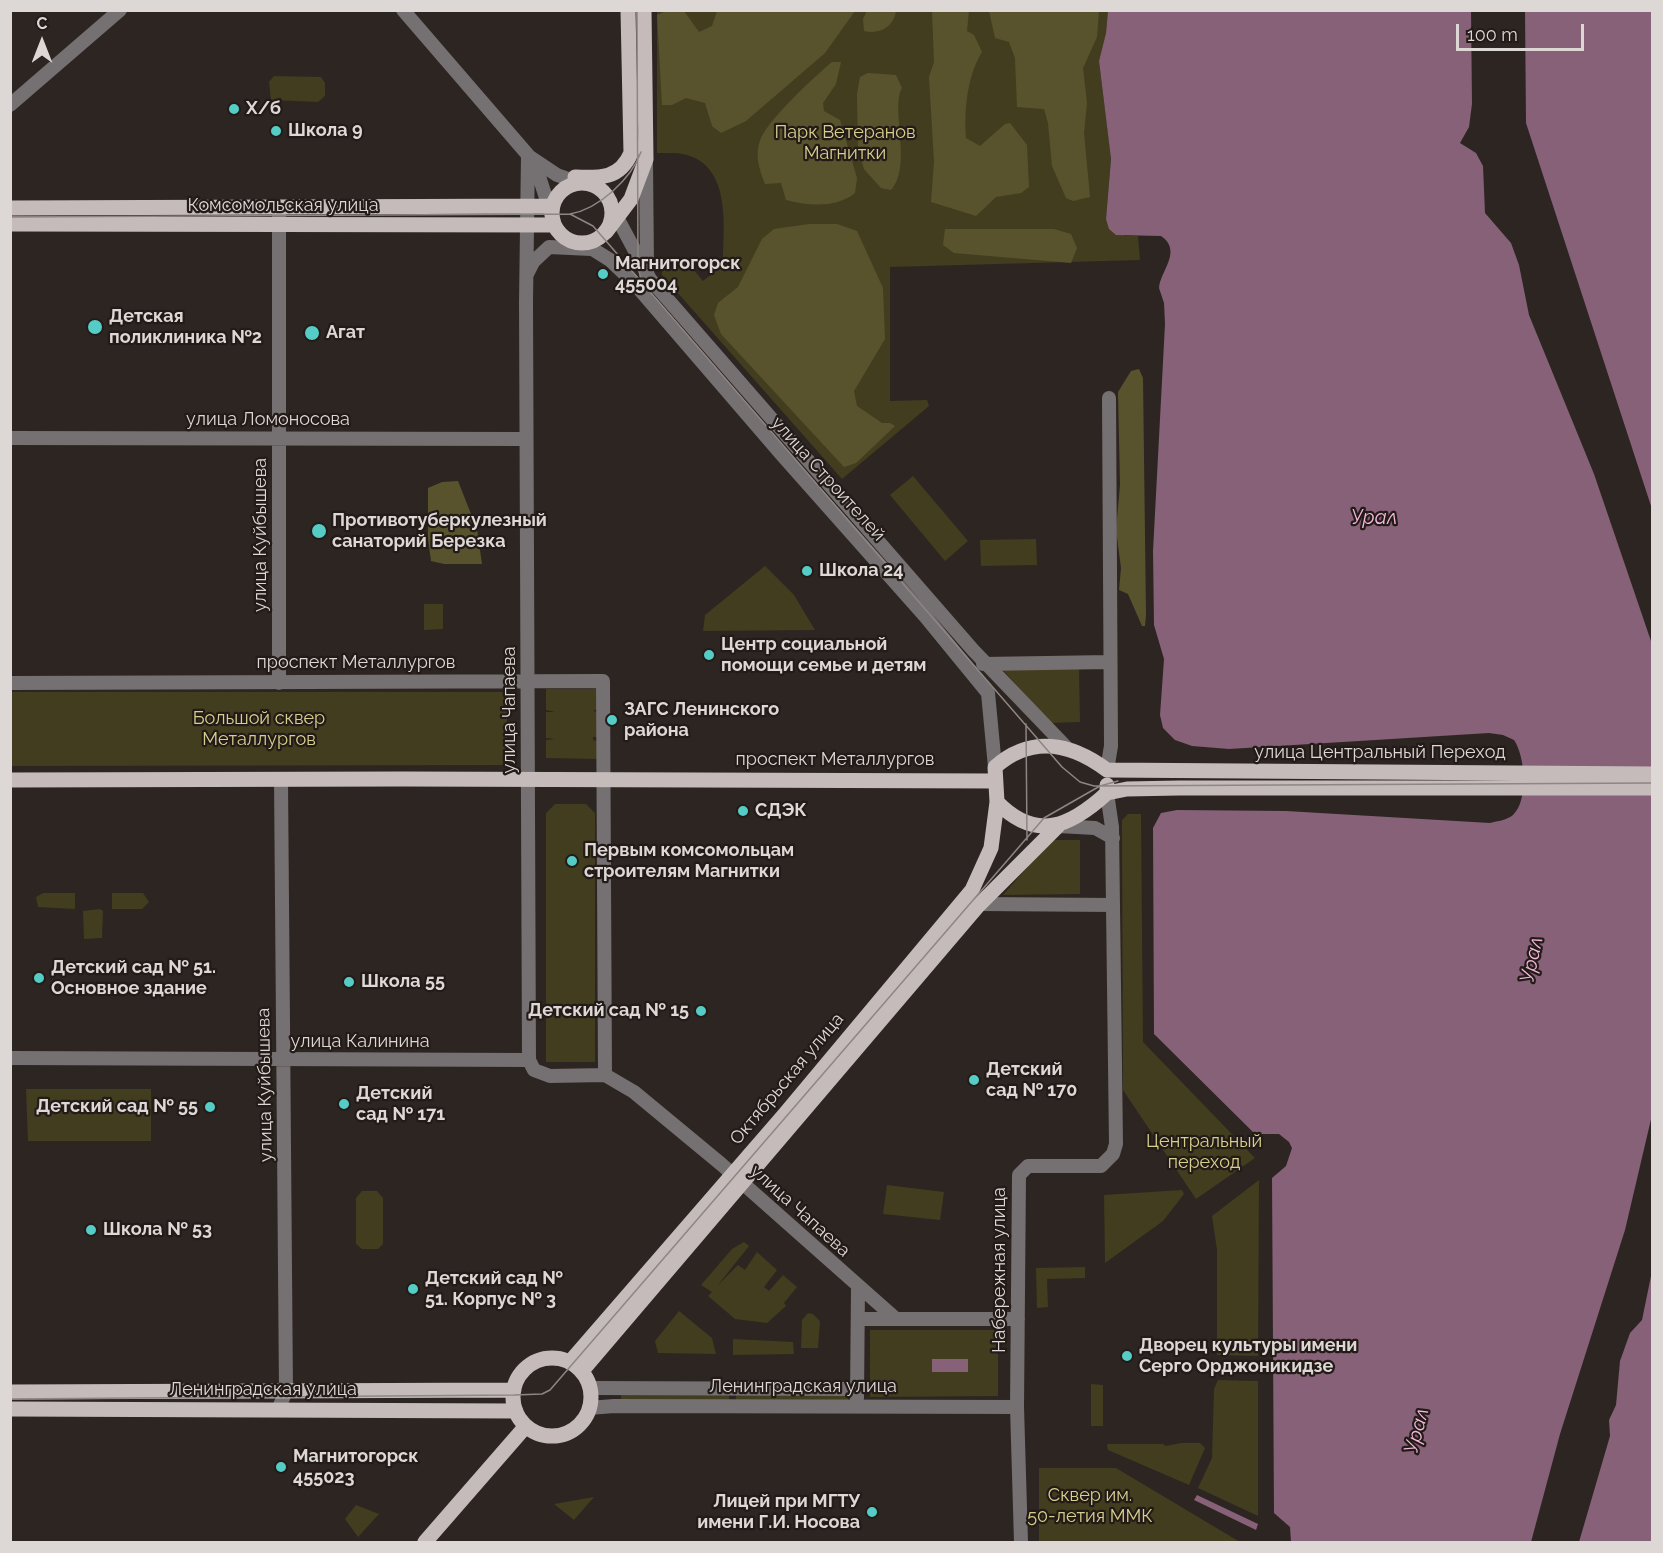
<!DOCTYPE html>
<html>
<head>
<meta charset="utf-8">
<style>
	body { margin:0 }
	#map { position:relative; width:1663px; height:1553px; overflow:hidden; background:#2d2522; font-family:Raleway,sans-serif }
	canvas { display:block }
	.frame { position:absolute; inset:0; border:12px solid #ddd7d5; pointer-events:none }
	.north { position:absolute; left:12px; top:12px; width:60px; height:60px; -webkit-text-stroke:4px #231b18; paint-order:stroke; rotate:0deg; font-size:16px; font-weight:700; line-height:24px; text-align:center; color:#ddd7d5 }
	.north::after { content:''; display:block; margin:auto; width:21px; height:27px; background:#ddd7d5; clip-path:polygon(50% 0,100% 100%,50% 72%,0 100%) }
	.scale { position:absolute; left:1456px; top:24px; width:128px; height:27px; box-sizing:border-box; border:3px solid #ddd7d5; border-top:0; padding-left:8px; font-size:18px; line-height:21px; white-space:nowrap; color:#ddd7d5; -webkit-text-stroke:4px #231b18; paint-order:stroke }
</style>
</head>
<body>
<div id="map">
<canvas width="1663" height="1553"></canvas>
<div class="frame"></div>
<div class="north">С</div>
<div class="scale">100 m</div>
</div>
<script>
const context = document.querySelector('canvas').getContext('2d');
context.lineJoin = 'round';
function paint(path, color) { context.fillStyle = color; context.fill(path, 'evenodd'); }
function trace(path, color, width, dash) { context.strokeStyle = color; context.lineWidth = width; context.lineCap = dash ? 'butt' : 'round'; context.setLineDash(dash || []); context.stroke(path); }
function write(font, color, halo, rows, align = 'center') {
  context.font = font + ' Raleway,sans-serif'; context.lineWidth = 4.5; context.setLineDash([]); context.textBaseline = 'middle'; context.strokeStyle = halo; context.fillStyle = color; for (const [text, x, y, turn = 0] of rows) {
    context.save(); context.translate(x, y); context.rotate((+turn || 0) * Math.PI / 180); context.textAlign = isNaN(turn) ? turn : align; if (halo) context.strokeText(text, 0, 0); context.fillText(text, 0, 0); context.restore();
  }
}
paint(new Path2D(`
	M657,11H1108L1106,33L1099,61L1111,159L1106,219L1125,236H1138L1140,260L890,267V401L927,400L929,406L842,479L662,275V269L688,263L703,281L723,265C723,230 732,171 690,156C680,152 668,153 657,153Z
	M274,76L321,77L325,83V96L318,102L271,100L269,82Z
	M913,476L968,541L945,561L890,495Z
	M1036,539L1037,565L981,566L980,540Z
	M765,566L794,595L815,630L703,631L705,615Z
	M424,604H443V629L424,630Z
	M1079,669L1080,722L1050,723L1003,670Z
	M546,689H597V710H593L597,713V737H593V740L597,741V759L546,758V740L555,739L546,738V712H555L546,710Z
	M10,692H507V765L11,766Z
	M555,804H586L595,813V1062H546V813Z
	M1128,814H1141L1143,1042L1255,1158L1196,1199L1123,1090L1122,830V820Z
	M1051,840H1080V894L1003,895Z
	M43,893H75V909L38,907L36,897Z
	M112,893H143L149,902L142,909H112Z
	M100,909L103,911L102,938L84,939L83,911Z
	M26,1089H151V1141H28Z
	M1259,1180L1258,1356L1217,1355V1250L1212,1216Z
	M887,1185L944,1192L940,1220L883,1214Z
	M1182,1190L1184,1194L1163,1221L1105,1263L1104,1195Z
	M362,1191H377L383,1198V1244L378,1249H362L356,1244V1198Z
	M744,1242L749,1246L717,1286L738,1265L745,1270L757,1252L777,1270L764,1287L769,1291L783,1275L797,1287L784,1303L786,1306L767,1323L735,1319L708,1296L712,1292L701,1285L732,1249Z
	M1085,1267V1278L1047,1279L1048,1307L1037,1308L1036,1268Z
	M679,1311L712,1338L716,1354L658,1353L655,1341Z
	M808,1313L813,1314L820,1321L818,1348H801L802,1320Z
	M870,1330H998V1396L870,1397Z
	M733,1339L793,1342L794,1354L733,1355Z
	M1218,1380L1258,1381V1516L1198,1488L1212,1458L1214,1389Z
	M1091,1384L1103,1385V1426H1091Z
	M848,1393V1403H736V1394Z
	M621,1394H729V1403H621Z
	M1181,1443H1200L1205,1448L1189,1485L1108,1450L1107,1444H1163L1166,1446Z
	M1039,1468H1116L1240,1542H1039Z
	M594,1497L574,1520L554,1504Z
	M356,1505L379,1514L358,1537L345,1519Z`), '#423d1e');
paint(new Path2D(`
	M666,11H684L699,32L712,26L717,11H855L825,53L746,121L721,133L712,126L705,103L686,98L672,105H662L657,15Z
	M867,11H896C894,26 880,35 864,31L863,19Z
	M932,11H969L967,31L974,35L982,52C967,76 964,110 966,138L980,146L1005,124L1010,123L1027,145L1029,187L1021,193L996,197L976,216L931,202L934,162L929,77L934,62Z
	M989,11H1099L1097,37L1083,68L1087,103L1084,133L1090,197L1073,201L1066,198L1052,166L1048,123L1044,109L1017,107L1015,58L1009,42L995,38Z
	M832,62H841L836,84L823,103L824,111L840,120L857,178L855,193C837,208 808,206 786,200L781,183L765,184C759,169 754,154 761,138C771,117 813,78 832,62Z
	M868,73L896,75L902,88C890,108 913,166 891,190L881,188L864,169L858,148L857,94L860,77Z
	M809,224H837L857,231L883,288L885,339L854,391L857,406L882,423H890L895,426L856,463L844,467L721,334L714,315L718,303L738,287L762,239L774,229Z
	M945,229H1054L1071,234L1077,248L1071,263L954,253L943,245Z
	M1139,369L1143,378L1146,615L1145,626H1142L1128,594L1119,590L1121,568L1116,530L1120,485L1118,392L1131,371Z
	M458,481L477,529L482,564H444L431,561L428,538V488L442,482Z`), '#59532d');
paint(new Path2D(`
	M1108,11H1471L1472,104L1469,127L1460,143L1476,153L1483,166L1485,213L1511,243L1519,265L1529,315L1594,474L1652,644V1115L1625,1230L1560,1434L1531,1542H1291L1290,1527L1274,1513L1272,1178L1286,1166L1292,1148L1289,1142L1279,1134H1255L1154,1034L1153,828L1161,813L1177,810L1286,811L1490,823C1498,821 1507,820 1513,815C1529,800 1525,756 1514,740L1503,735L1489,733L1229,749L1192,746L1175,740L1163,728L1160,715L1164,659L1154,625L1153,551L1165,324L1164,303L1159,288C1160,271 1183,251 1161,236L1116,235L1109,229L1106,219L1111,159L1099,61L1106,33Z
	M1525,11H1652V509L1526,123Z
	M1652,1271V1542H1579L1610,1436L1609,1420L1616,1405L1620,1361L1630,1333L1642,1320Z
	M932,1359H968V1372H932Z
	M1197,1495L1258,1524L1256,1530L1194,1500Z`), '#866177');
trace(new Path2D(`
	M403,10L528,155L539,176L553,220
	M10,105L120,10
	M528,155L526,302L529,1060L534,1070L550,1076L605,1075L634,1092L721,1164L896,1319
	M530,157L557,175L580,183
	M646,163L647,266
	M612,208L650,279L973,650L1067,748
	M583,243L610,260L634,283L782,455L925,616L988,693L995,767
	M527,274L533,262L549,247L591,249
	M10,438L526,439
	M983,664L1109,662
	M10,683L603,681L605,1075
	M279,683V207
	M1107,770L1111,746L1109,398
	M1058,826L1095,828L1113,838
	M980,904L1113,905
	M10,1058L529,1060
	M858,1319H1018
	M591,1388L857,1389
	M857,1398L858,1286
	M589,1408L614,1406L1017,1407
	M278,1410L286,1391L281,779
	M1021,1542L1017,1407L1019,1175L1028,1166H1101L1113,1154L1116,1144L1112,827L1107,793`), '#757071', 14);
trace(new Path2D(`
	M575,177C600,178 620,179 631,153L628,10
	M552 213a30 30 0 1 1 60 0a30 30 0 1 1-60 0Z
	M10,208L553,206
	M10,224L554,225
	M606,232L631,199L646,159L644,10
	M1107,770L1652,774
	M10,780L403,779L994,781
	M1107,793L1127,789L1179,788H1652
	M997,802C1036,842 1070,827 1107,793V785
	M513 1397a39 39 0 1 1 78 0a39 39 0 1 1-78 0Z
	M570,1362L785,1114L972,890L991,848L997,802L995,767C1031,735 1071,743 1107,770
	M582,1371L978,906L1058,826
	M10,1392L514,1390
	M10,1409L516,1411
	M425,1542L526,1426`), '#c5bbbb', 15);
trace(new Path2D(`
	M637,10L638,266L641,280
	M570,214L593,226L1062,767L1080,782L1094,786L1652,783
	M10,217L570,214C599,209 631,179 641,152
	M1026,724L1027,840
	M10,1399L514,1395L542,1394L550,1390L1044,818L1100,786L1118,781`), '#8d8684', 1.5);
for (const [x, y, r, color] of [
	[234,109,6,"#55cdc6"],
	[276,131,6,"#55cdc6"],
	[603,274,6,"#55cdc6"],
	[95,327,8,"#55cdc6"],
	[312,333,8,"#55cdc6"],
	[319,531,8,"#55cdc6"],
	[807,571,6,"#55cdc6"],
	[709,655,6,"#55cdc6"],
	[612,720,6,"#55cdc6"],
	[743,811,6,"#55cdc6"],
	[572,861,6,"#55cdc6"],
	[39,978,6,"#55cdc6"],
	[349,982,6,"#55cdc6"],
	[701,1011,6,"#55cdc6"],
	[974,1080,6,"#55cdc6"],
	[344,1104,6,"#55cdc6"],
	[210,1107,6,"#55cdc6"],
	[91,1230,6,"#55cdc6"],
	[413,1289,6,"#55cdc6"],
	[1127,1356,6,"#55cdc6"],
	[281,1467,6,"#55cdc6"],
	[872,1512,6,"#55cdc6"]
]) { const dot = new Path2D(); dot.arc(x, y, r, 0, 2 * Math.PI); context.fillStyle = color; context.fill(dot); trace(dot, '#231b18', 2); }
write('bold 18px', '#ddd7d5', '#231b18', [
	["Х/б",246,109],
	["Школа 9",288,131],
	["Магнитогорск",615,264],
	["455004",615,285],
	["Детская",109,317],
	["поликлиника №2",109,338],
	["Агат",326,333],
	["Противотуберкулезный",332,521],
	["санаторий Березка",332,542],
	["Школа 24",819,571],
	["Центр социальной",721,645],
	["помощи семье и детям",721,666],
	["ЗАГС Ленинского",624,710],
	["района",624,731],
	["СДЭК",755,811],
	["Первым комсомольцам",584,851],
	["строителям Магнитки",584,872],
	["Детский сад № 51.",51,968],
	["Основное здание",51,989],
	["Школа 55",361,982],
	["Детский сад № 15",689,1011,"right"],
	["Детский",986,1070],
	["сад № 170",986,1091],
	["Детский",356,1094],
	["сад № 171",356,1115],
	["Детский сад № 55",198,1107,"right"],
	["Школа № 53",103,1230],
	["Детский сад №",425,1279],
	["51. Корпус № 3",425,1300],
	["Дворец культуры имени",1139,1346],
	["Серго Орджоникидзе",1139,1367],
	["Магнитогорск",293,1457],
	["455023",293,1478],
	["Лицей при МГТУ",860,1502,"right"],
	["имени Г.И. Носова",860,1523,"right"]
], 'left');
write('18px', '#d8cf8c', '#231b18', [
	["Парк Ветеранов",845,133],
	["Магнитки",845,154],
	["Большой сквер",259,719],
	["Металлургов",259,740],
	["Центральный",1204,1142],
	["переход",1204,1163],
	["Сквер им.",1090,1496],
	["50-летия ММК",1090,1517]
]);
write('18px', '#ddd7d5', '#231b18', [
	["Комсомольская улица",283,206],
	["улица Ломоносова",268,420],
	["улица Строителей",828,479,48],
	["улица Куйбышева",261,535,-90],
	["проспект Металлургов",356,663],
	["улица Чапаева",510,710,-90],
	["улица Центральный Переход",1380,753],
	["проспект Металлургов",835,760],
	["улица Калинина",360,1042],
	["Октябрьская улица",787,1079,-50],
	["улица Куйбышева",265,1085,-91],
	["улица Чапаева",800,1211,42],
	["Набережная улица",1000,1270,-90],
	["Ленинградская улица",803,1387],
	["Ленинградская улица",263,1390]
]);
write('italic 20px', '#f7b8de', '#231b18', [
	["Урал",1374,518],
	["Урал",1532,960,-78],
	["Урал",1417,1431,-75]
]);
</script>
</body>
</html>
